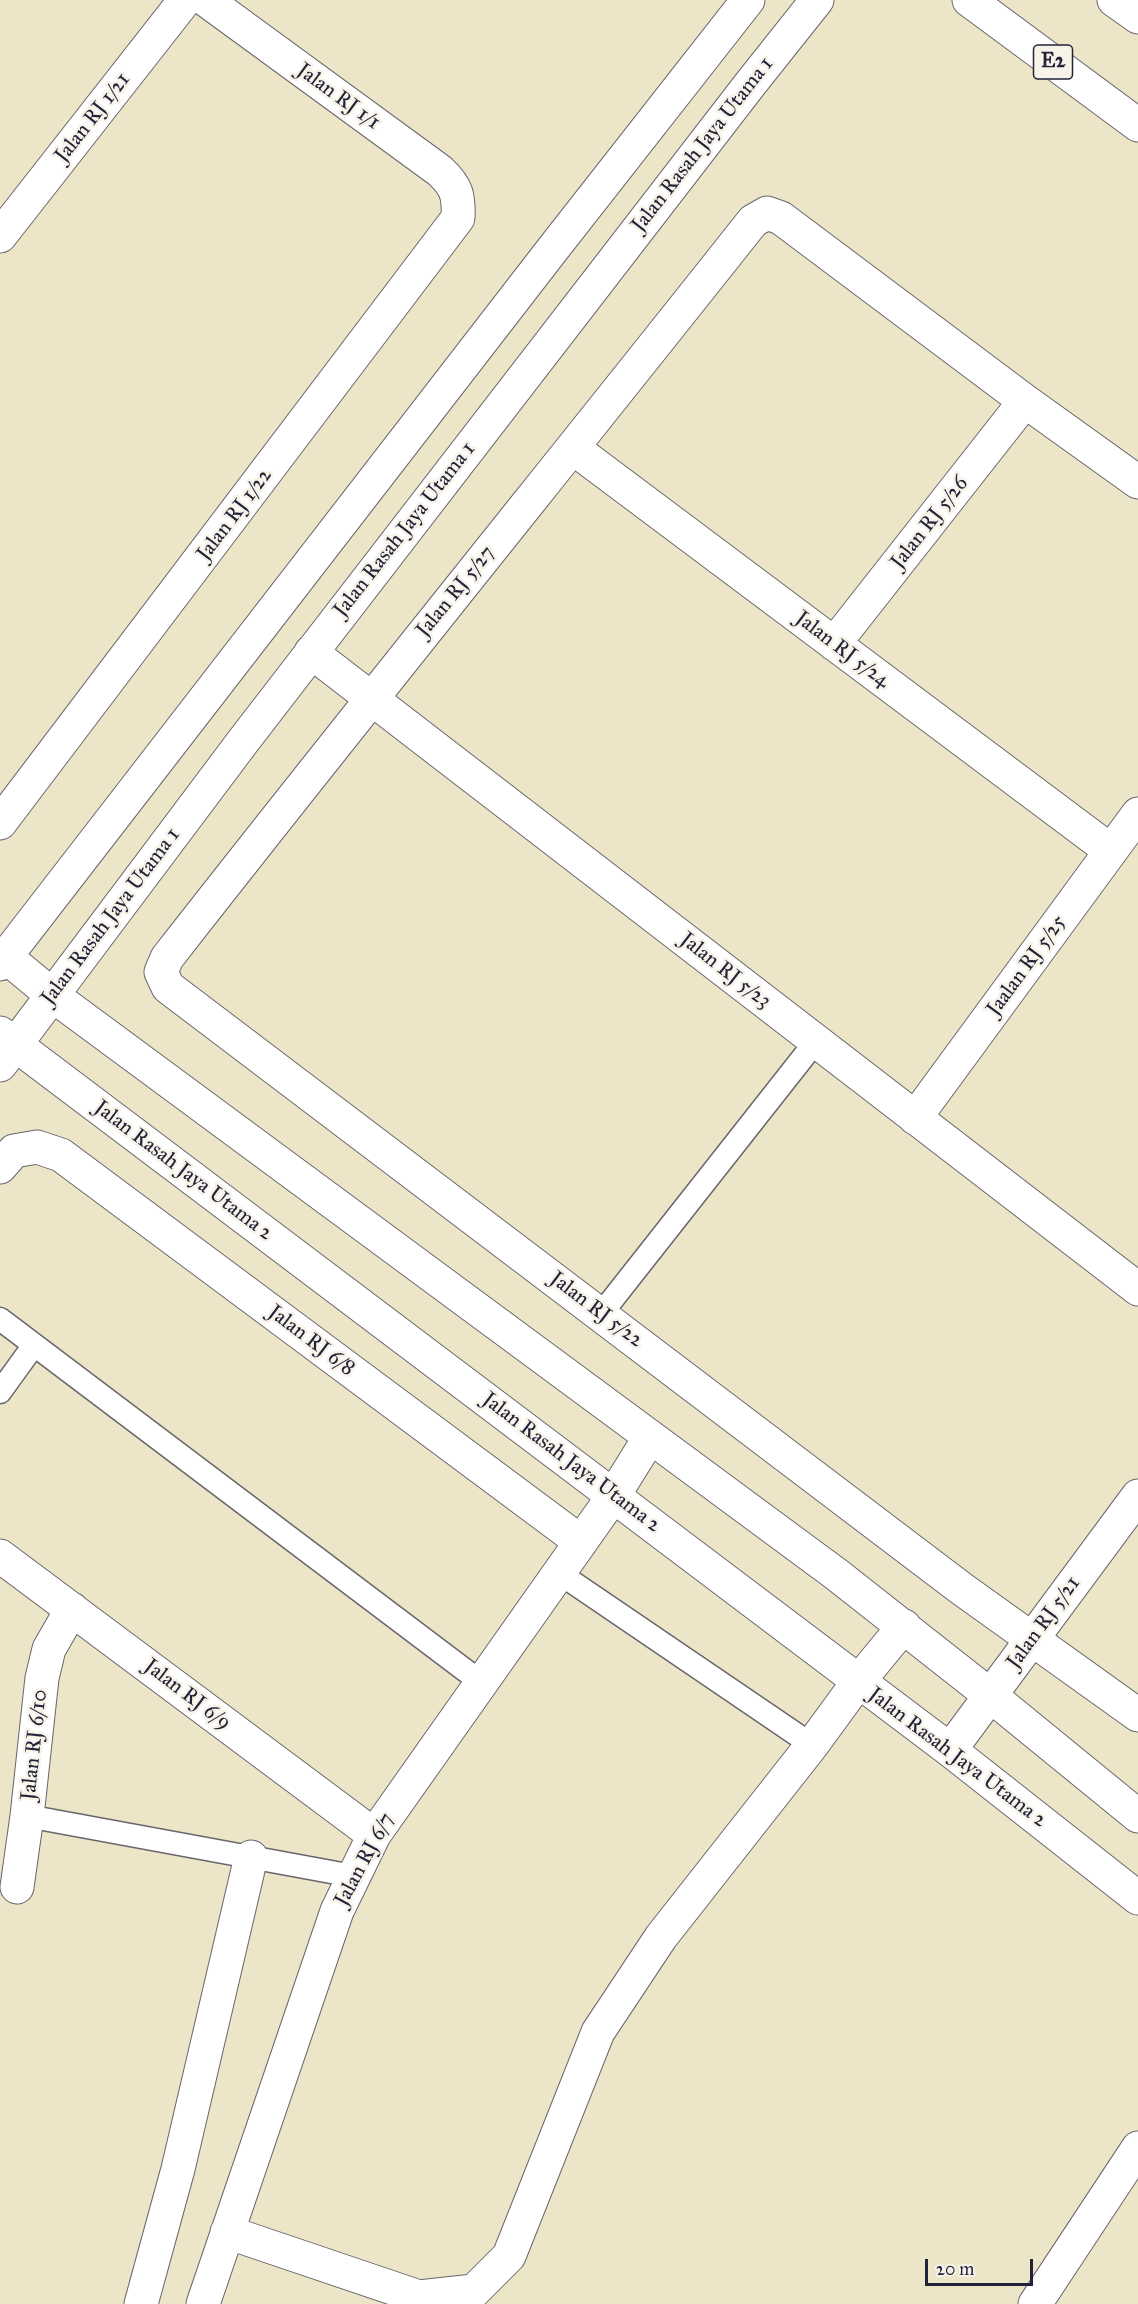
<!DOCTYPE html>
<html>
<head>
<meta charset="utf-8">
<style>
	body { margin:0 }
	#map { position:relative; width:1138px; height:2304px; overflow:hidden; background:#ece5c7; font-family:"IM FELL Great Primer",serif }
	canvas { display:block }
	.scale { position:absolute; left:925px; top:2259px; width:108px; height:27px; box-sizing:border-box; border:3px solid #22223b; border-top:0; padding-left:8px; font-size:18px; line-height:21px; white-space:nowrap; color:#22223b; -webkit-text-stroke:4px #f7f3e8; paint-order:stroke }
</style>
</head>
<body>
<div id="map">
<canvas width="1138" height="2304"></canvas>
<div class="scale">20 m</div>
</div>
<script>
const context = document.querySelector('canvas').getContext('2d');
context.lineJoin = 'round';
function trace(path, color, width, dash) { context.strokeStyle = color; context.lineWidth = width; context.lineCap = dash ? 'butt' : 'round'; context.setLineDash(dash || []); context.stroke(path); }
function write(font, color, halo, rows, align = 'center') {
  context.font = font + ' "IM FELL Great Primer",serif'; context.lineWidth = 5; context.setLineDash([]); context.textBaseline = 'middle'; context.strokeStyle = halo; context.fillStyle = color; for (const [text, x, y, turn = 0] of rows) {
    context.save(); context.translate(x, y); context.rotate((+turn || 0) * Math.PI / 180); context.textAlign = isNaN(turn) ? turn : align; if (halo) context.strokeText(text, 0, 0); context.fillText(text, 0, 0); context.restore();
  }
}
const lane = new Path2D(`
	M601,1314L816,1041
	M0,1319L482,1683
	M0,1392L34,1345
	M559,1573L812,1745
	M27,1816L353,1876`);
const street = new Path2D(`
	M0,236L185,0
	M573,448L1111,851
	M1138,482L1025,401L781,218L767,213L753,221C558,467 360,711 167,958L161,972L168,987L962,1589L1138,1715
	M834,644L1025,401
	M311,652L1138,1289
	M0,823L458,218C459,196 457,187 440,171L206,0
	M915,1118L1138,814
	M0,1167L14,1151L37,1147L61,1155L581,1542
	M0,1556L374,1835
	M950,1750L1138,1496
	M17,1887L27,1816L42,1678L49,1649L72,1609
	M227,2232L419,2297L474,2291L509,2256L598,2032L661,1937L812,1745L858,1682L904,1626
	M141,2304L178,2169L251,1857
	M203,2304L337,1911L374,1835L614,1495L650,1437
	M1035,2304L1138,2148`);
const secondary = new Path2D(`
	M5,956L52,995L836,1574L991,1696L1138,1816
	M0,964L552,250L748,0
	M0,1033L950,1750L1138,1898
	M0,1065L244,740L751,83L817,0`);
const highway = new Path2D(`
	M969,0L1138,125
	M1114,0L1138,17`);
trace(lane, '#69666c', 25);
trace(street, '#69666c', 35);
trace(secondary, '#69666c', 35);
trace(highway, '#69666c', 35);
trace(lane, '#fff', 22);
trace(street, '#fff', 33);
trace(secondary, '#fff', 33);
trace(highway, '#fff', 33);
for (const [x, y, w] of [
	[1053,62,39]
]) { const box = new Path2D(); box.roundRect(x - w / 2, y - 17, w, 34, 4.5); context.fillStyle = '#f7f3e8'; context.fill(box); trace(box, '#22223b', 1.5); }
write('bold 20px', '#22223b', null, [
	["E2",1053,62]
]);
write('21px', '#22223b', '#f7f3e8', [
	["Jalan RJ 1/1",338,97,36],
	["Jalan RJ 1/21",93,118,-52],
	["Jalan Rasah Jaya Utama 1",703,145,-52],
	["Jalan RJ 1/22",235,515,-53],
	["Jalan RJ 5/26",930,523,-52],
	["Jalan Rasah Jaya Utama 1",405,530,-52],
	["Jalan RJ 5/27",456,592,-51],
	["Jalan RJ 5/24",842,650,37],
	["Jalan Rasah Jaya Utama 1",111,917,-53],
	["Jaalan RJ 5/25",1027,966,-54],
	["Jalan RJ 5/23",725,971,38],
	["Jalan Rasah Jaya Utama 2",183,1171,37],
	["Jalan RJ 5/22",596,1310,37],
	["Jalan RJ 6/8",311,1341,37],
	["Jalan Rasah Jaya Utama 2",571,1463,37],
	["Jalan RJ 5/21",1044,1623,-54],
	["Jalan RJ 6/9",187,1695,37],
	["Jalan RJ 6/10",35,1745,-84],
	["Jalan Rasah Jaya Utama 2",957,1758,37],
	["Jalan RJ 6/7",365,1860,-62]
]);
</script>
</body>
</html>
